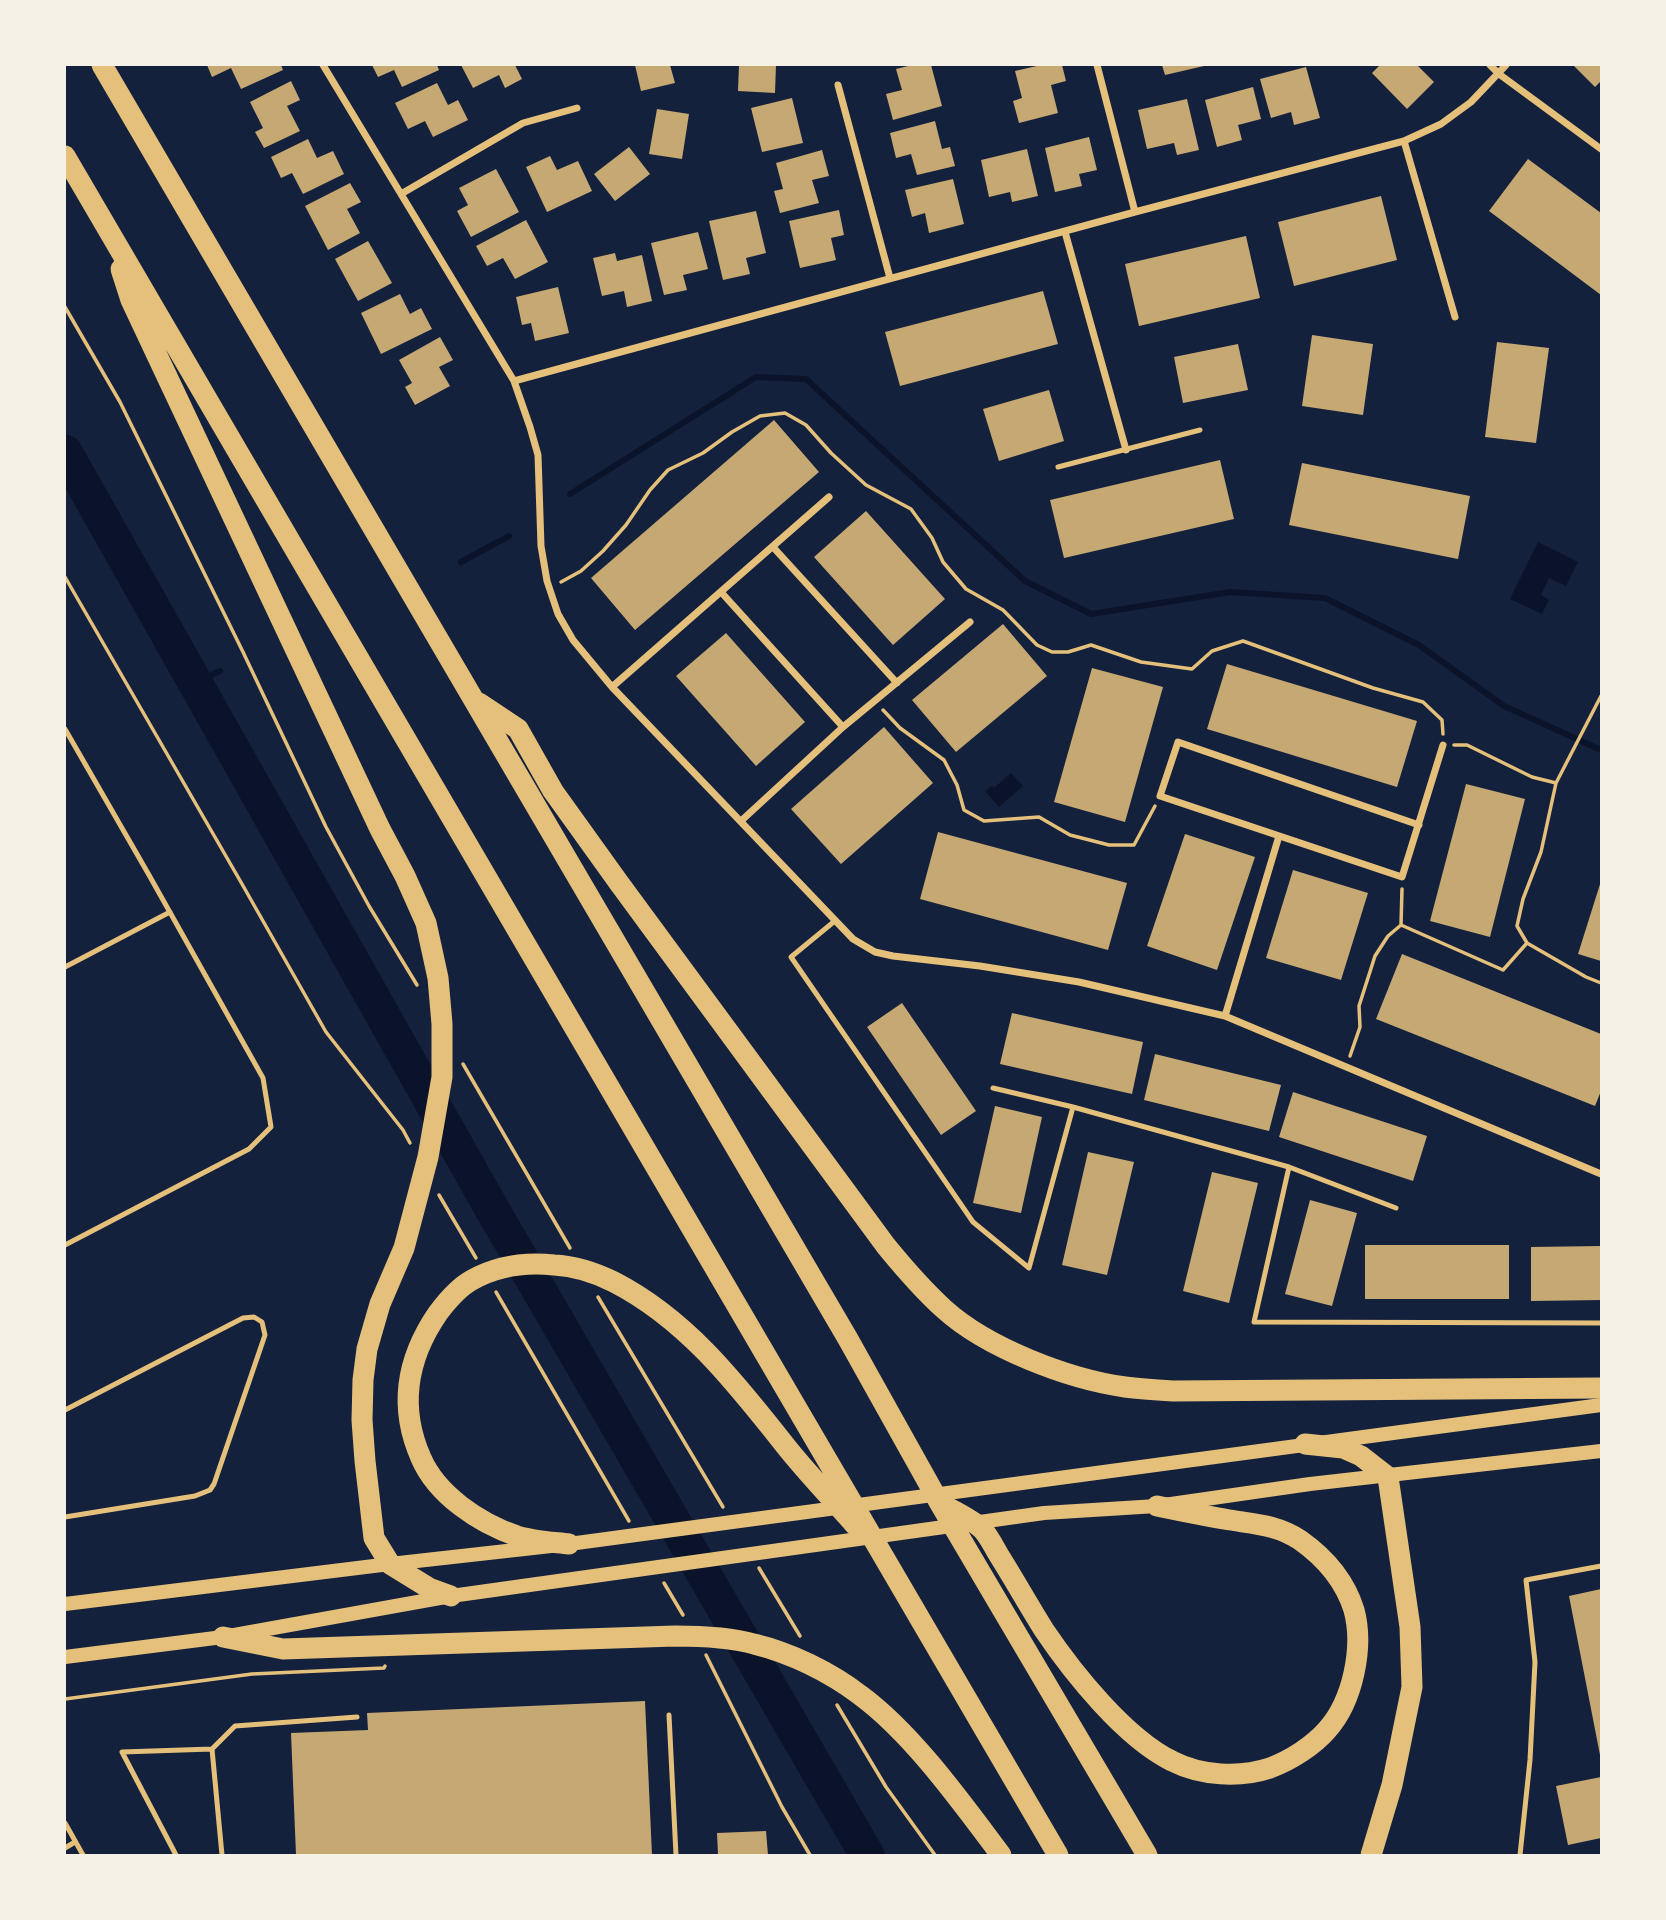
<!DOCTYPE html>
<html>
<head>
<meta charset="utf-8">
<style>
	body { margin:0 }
	#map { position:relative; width:1666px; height:1920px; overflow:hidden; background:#14213d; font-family:Inter,sans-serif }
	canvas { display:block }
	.frame { position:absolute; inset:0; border:66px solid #f6f1e7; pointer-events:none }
</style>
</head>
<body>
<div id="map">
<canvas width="1666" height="1920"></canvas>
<div class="frame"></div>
</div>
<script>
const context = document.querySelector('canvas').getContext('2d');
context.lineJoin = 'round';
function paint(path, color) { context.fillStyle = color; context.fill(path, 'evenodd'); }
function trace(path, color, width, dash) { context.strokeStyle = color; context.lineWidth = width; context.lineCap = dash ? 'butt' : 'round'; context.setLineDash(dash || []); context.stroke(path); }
paint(new Path2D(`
	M1538,542L1578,562L1566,586L1549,578L1541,595L1549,600L1542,614L1510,599Z
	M1011,773L1023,786L999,807L985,791L992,786L994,788Z`), '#0b132b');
trace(new Path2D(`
	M570,494L756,377L806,379L1025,581L1091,614L1230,592L1325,598L1419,645L1504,706L1601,750
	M461,562L509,536
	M194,683L220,671`), '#0b132b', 6);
trace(new Path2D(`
	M65,452L492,1209L867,1855`), '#0b132b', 35);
paint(new Path2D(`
	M207,65H281L283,70L241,89L231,68L212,77Z
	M372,65H437L439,70L402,87L394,70L378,77Z
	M461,65H515L522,79L505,88L499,75L473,88Z
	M635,65H670L675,83L641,91Z
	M739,65H776L775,93L738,91Z
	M912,65H931L942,106L893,120L886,94L902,90L896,69Z
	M1041,65H1062L1066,81L1051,85L1058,113L1019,123L1013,101L1022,98L1015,71Z
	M1162,65H1204V66L1165,75Z
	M1380,65H1417L1434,82L1407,109L1372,73Z
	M1573,65H1601V81L1595,87Z
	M1306,67L1320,118L1294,125L1291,112L1271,118L1260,79Z
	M291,81L300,100L287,106L300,131L264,148L255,132L263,128L250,102Z
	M437,83L448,105L458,100L468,120L433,137L425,121L408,129L395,103Z
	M1253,87L1261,119L1238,125L1242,140L1217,147L1205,100Z
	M792,98L803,143L762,152L751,108Z
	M1187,99L1199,150L1177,155L1174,143L1147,149L1138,110Z
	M657,109L689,114L682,159L649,154Z
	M935,121L942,149L950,147L955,166L917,175L911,154L896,158L890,133Z
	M1089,137L1097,170L1079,174L1082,186L1055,192L1045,148Z
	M308,139L317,158L333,151L344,174L303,194L292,173L281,178L271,157Z
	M629,147L650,174L615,201L594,174Z
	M1027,149L1038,196L1012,202L1010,192L989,197L981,160Z
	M822,150L829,176L812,180L819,203L780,213L774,191L783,189L776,163Z
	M550,156L557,170L578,161L592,191L547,212L526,167Z
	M1528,159L1601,213V295L1489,211Z
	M496,169L519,212L471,237L457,211L468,205L459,188Z
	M953,179L964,224L929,233L925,213L912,217L905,190Z
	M350,183L361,202L347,209L360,233L328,250L305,206Z
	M1381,196L1397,260L1294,286L1278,222Z
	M839,210L844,235L831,238L836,260L800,268L789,221Z
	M756,211L766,253L746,258L750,274L723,280L709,221Z
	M526,220L548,262L515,279L503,258L487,266L476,246Z
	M698,232L708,269L683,275L687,290L664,295L651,243Z
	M1246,236L1260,298L1139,326L1125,264Z
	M368,241L392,283L358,301L335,259Z
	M615,253L617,261L642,255L652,301L627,307L624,291L602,296L593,258Z
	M558,287L569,333L535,341L531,323L522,325L516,297Z
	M1043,291L1058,344L900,386L885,332Z
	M400,294L410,314L421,308L432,329L381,354L361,313Z
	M1312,335L1373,344L1363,415L1302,406Z
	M440,337L453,360L439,367L450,386L415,405L405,387L412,383L399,360Z
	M1497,342L1549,348L1536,443L1485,437Z
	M1238,344L1248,390L1183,403L1174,357Z
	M1049,390L1064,441L999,461L983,409Z
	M774,420L819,472L635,630L591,578Z
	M1220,460L1234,519L1064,558L1050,500Z
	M1302,463L1470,496L1458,559L1289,525Z
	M866,511L945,599L893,645L814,557Z
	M1003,624L1047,676L956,752L912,700Z
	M726,633L805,722L756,766L676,676Z
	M1227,664L1417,721L1397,787L1207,729Z
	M1092,668L1163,687L1125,822L1054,802Z
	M884,727L933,783L841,864L791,809Z
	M1466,784L1525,799L1490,937L1430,921Z
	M938,832L1127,883L1108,950L920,899Z
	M1185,834L1255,857L1217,970L1147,946Z
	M1293,870L1368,893L1341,980L1266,958Z
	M1601,881V961L1578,954Z
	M1402,954L1601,1034V1091L1595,1106L1376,1019Z
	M902,1003L976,1111L941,1135L867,1027Z
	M1012,1013L1143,1042L1132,1094L1000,1064Z
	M1155,1054L1281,1085L1269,1131L1144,1100Z
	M1293,1092L1427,1136L1413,1181L1279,1137Z
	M995,1106L1042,1117L1021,1213L973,1203Z
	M1088,1152L1134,1162L1107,1275L1062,1265Z
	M1212,1172L1258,1183L1229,1303L1183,1291Z
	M1310,1200L1357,1213L1332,1306L1285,1294Z
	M1365,1245H1509V1299H1365Z
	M1601,1246V1300L1531,1301V1247Z
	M1601,1589V1755H1600L1569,1596Z
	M645,1701L652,1855H296L291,1733L368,1730L367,1713Z
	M1601,1777V1838L1568,1845L1556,1786Z
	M766,1831L768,1855H718L717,1833Z`), '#c6a872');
trace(new Path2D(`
	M65,307L120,402L243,652L326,827L369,906L417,985
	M65,577L242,884L326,1032L403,1130L410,1143
	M561,582L581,571L603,551L626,525L650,490L668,470L703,453L732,432L760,416L785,413L806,425L831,453L866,485L911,509L932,538L943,562L966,589L1003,610L1037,645L1052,652H1068L1091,645L1141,662L1192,669L1212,651L1243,641L1373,688L1423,702L1442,720L1443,734
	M883,710L900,728L944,760L957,785L964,810L984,821L1039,817L1070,835L1109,845H1134L1155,806
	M1454,745H1467L1532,777L1556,783L1601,696
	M1556,783L1541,852L1523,899L1517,926L1527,943L1586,977L1601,983
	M1402,889L1401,925L1503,970L1527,943
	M1350,1056L1360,1027L1359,1006L1375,956L1388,936L1401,925
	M463,1064L570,1248
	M439,1195L476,1258
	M496,1292L629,1521
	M598,1297L723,1507
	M759,1568L800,1636
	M664,1583L683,1615
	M706,1655L782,1807L810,1855
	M65,1699L252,1674L384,1668L385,1666
	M837,1705L886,1787L935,1855`), '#e5c07b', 3.5);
trace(new Path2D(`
	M1058,467L1200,430
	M65,729L149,875L263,1078L271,1127L249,1149L65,1245
	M836,920L791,957L973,1222L1029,1268L1073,1107
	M65,967L170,912
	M993,1088L1073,1107L1289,1167L1396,1208
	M1289,1167L1254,1322L1601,1323
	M65,1410L243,1318L254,1317L262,1322L265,1335L214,1484L210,1490L195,1496L65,1517
	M669,1715L676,1855
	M212,1749L235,1726L357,1717
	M65,1823L83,1855
	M65,1848L75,1842
	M176,1855L122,1752L212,1749L222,1855
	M1520,1855L1530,1760L1535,1662L1526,1580L1601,1566`), '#e5c07b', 5);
trace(new Path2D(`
	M323,65L514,381L530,427L538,455L541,546L547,581L558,614L573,640L612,687L853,939L875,952L893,956L980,966L1079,982L1225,1016L1601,1174
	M1097,65L1135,212
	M1490,65L1499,74L1601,149
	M838,85L890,278
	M1404,141L1455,317
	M401,194L523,123L577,108
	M1065,232L1126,450
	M514,381L1135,212L1404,141L1441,124L1471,102L1506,65
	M773,547L897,683
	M721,592L843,727
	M612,687L829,497
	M741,821L843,727L970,622
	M1419,825L1178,742L1160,796L1402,877L1443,745
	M1225,1016L1279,836`), '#e5c07b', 7);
trace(new Path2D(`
	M65,1604L390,1564L569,1544L1601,1405
	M65,1657L223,1637L451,1596L1044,1513L1157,1506L1310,1484L1601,1451`), '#e5c07b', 14);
trace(new Path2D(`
	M102,65L848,1339L939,1502L1147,1855
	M65,156L1058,1855
	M121,269L131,300L380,829L405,876L426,923L438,978L442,1024V1077L428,1157L404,1248L380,1304L367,1349L363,1380L362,1420L365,1461L374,1538L390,1564L429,1588L451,1596
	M479,703L518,729L553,791L619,883L886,1246C904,1268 923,1290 944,1309C987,1348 1068,1379 1125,1387C1141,1389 1157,1390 1173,1391L1601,1388
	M1305,1444L1343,1448L1361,1456L1388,1477L1410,1627L1412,1687L1392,1785L1371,1855
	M944,1505C955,1512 975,1521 983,1530C990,1538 995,1549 1000,1557C1015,1581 1029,1606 1044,1630C1073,1673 1125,1738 1172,1761C1201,1776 1240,1778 1270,1768C1291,1760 1313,1746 1327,1730C1353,1701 1364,1647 1354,1610C1345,1581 1324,1557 1300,1540C1278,1525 1255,1524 1230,1520C1205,1516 1181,1511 1157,1506
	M569,1544C552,1542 533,1541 517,1536C479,1523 437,1495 421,1458C398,1406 407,1358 438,1313C447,1301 459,1287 472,1280C497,1266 525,1262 554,1265C574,1266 596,1273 614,1282C688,1320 738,1386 788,1449C809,1475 833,1500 855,1525
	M223,1637L283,1649L675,1636C701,1636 729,1637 754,1644C791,1653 830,1672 860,1695C912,1733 962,1803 1001,1855`), '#e5c07b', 21);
</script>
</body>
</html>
